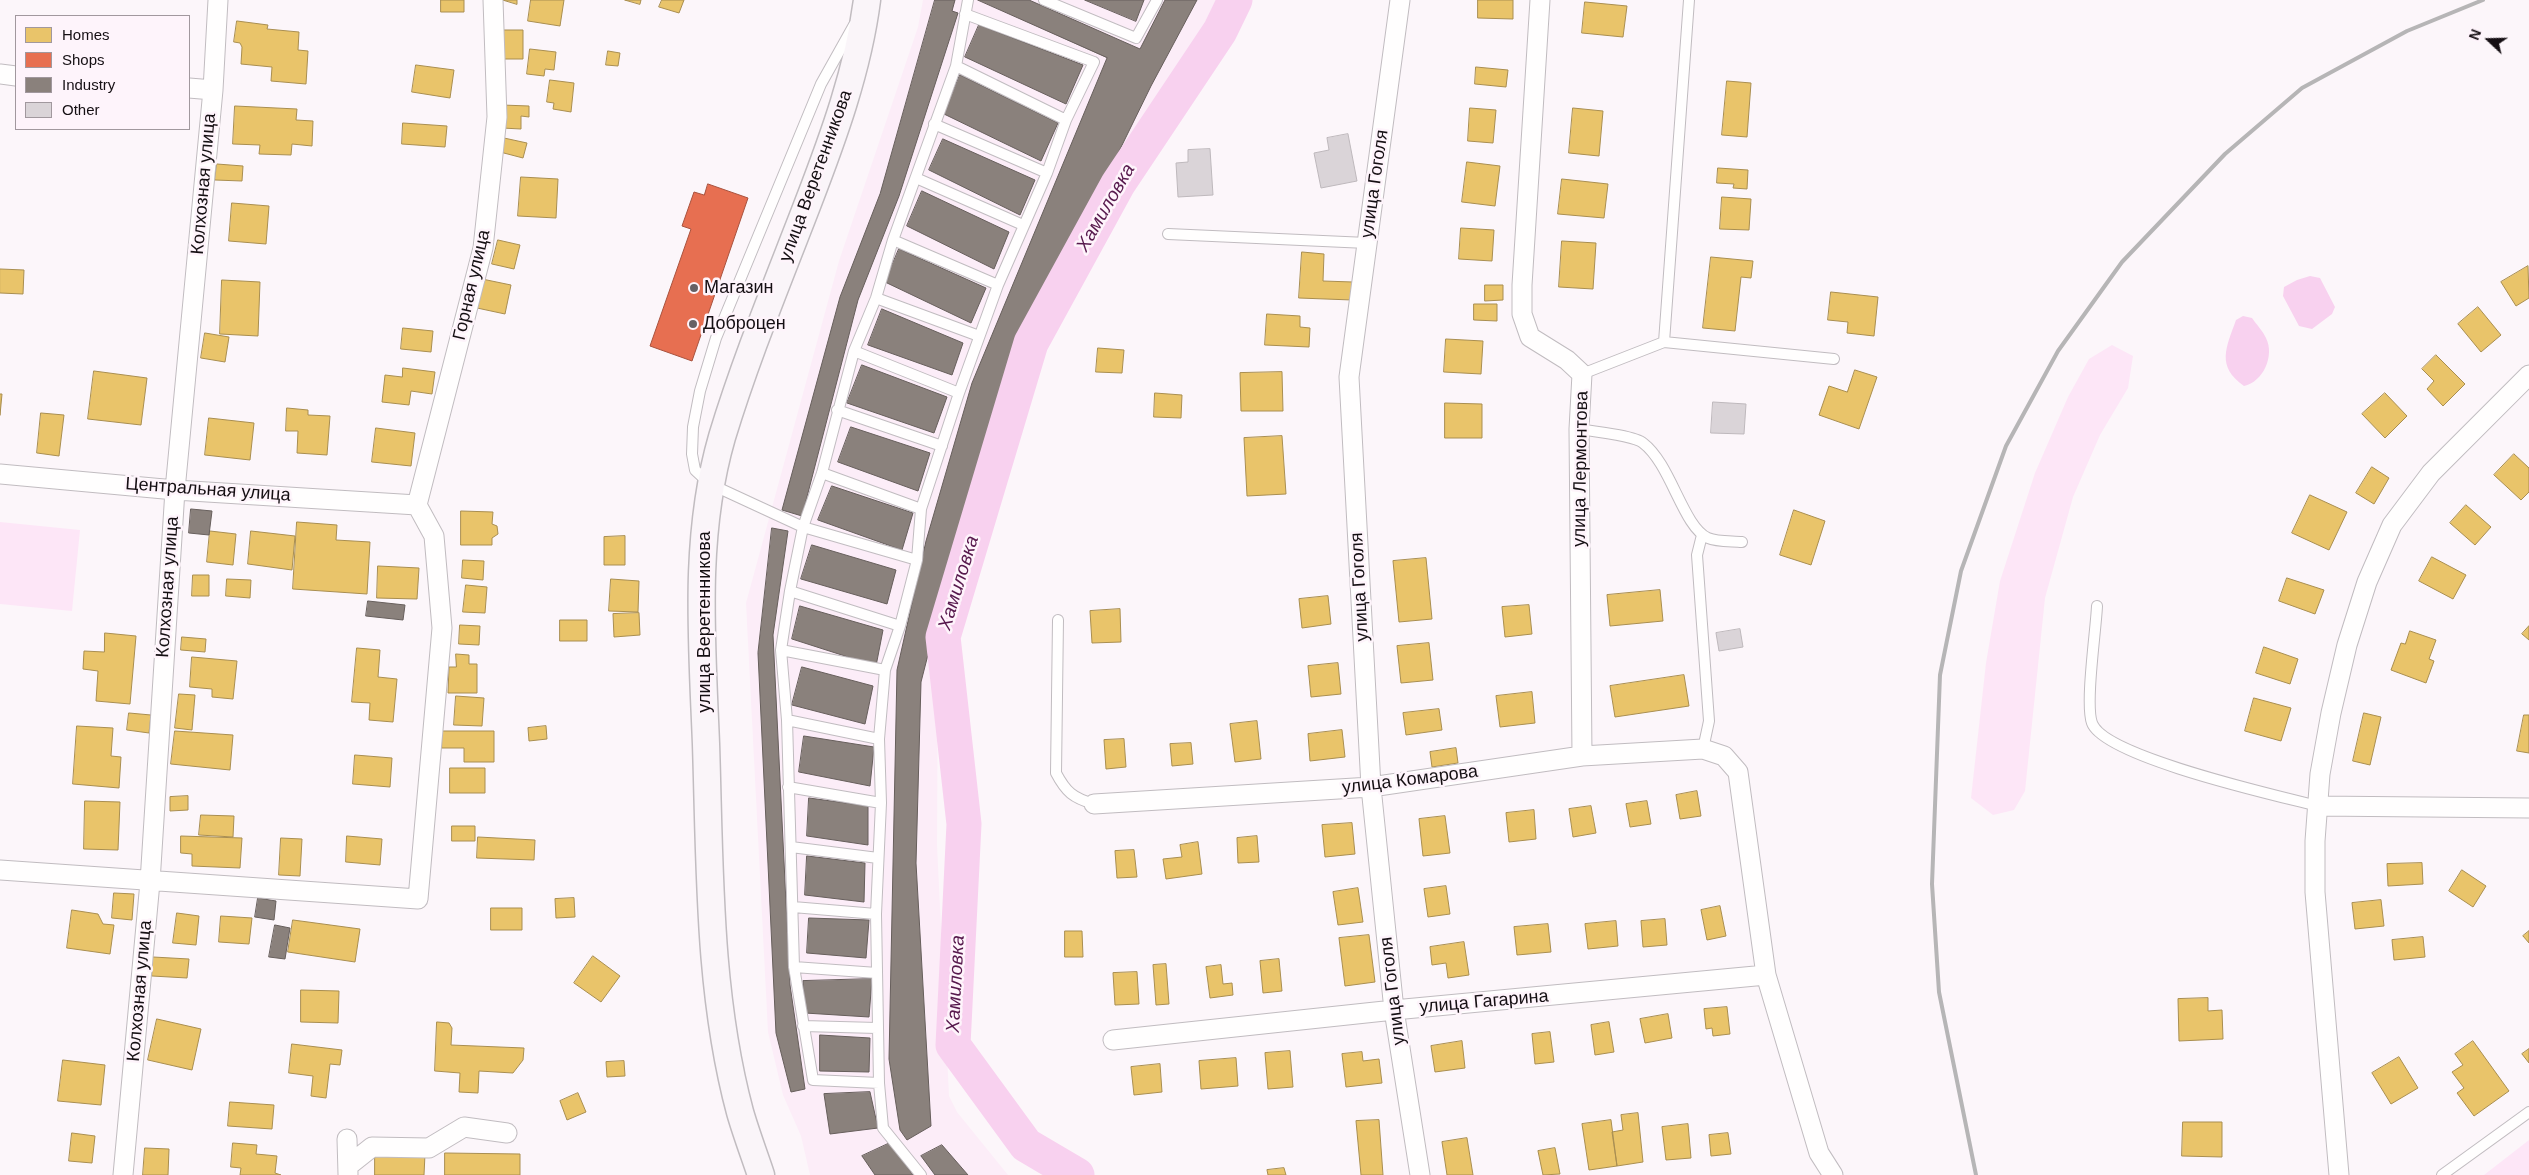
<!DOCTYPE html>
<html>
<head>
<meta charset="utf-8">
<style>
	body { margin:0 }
	#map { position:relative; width:2529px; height:1175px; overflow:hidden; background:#fcf6fa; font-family:Arial,sans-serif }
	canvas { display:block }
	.legend { position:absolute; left:15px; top:15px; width:175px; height:115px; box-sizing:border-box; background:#fef4fb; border:1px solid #a1989e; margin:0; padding:6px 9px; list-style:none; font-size:15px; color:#150f13 }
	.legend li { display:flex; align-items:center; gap:10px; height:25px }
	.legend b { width:25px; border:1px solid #a1989e }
	.north { position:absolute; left:2464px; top:15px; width:50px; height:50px; -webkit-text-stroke:4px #fef4fb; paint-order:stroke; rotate:291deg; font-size:14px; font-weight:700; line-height:20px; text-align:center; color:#150f13 }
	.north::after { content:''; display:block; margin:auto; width:18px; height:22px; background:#150f13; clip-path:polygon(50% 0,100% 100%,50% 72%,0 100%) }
</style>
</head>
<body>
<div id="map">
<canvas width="2529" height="1175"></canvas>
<ul class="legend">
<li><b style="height:14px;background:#e9c46a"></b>Homes</li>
<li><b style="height:14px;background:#e76f51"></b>Shops</li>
<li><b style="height:14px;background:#8a817c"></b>Industry</li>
<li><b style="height:14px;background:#dad4d8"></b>Other</li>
</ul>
<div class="north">N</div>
</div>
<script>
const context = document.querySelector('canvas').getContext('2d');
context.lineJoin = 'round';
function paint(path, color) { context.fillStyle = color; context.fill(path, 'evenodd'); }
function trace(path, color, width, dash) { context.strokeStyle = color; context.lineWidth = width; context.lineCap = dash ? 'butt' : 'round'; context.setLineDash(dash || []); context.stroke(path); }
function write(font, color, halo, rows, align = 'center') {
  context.font = font + ' Arial,sans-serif'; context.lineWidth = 5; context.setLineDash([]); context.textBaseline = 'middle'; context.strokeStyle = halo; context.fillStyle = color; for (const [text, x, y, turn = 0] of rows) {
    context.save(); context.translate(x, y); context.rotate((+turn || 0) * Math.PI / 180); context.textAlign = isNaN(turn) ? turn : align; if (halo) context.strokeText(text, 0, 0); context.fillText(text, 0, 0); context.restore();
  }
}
paint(new Path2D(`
	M923,0H1217L1175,82L1143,127L1013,376L959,555L938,639L937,845L949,1096L957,1112L1008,1175H810L801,1136L783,1095L768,1032L746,603L839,261L918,27Z`), '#fcedf8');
paint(new Path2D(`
	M2112,345L2133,356L2128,388L2100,435L2073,497L2045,598L2025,791L2014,810L1993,815L1971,798L1986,663L2000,581L2035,473L2068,397L2089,359Z
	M0,522L80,530L72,611L0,604Z
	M2529,1140V1175H2484Z`), '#fde6f7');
paint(new Path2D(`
	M2310,276L2320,278L2335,307L2332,314L2312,329L2299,326L2283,296L2284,287L2297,280Z
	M2243,316L2252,318C2256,324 2263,331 2266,338C2275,356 2263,382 2244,386C2216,366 2226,348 2236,320Z`), '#f8d1ef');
const homes = new Path2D(`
	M441,0H464V12H441Z
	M503,0H517V4Z
	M531,0H564L560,26L528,21Z
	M625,0H641L640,4Z
	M662,0H684L679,13L659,7Z
	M1478,0H1513V19L1478,18Z
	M1585,2L1627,6L1623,37L1582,33Z
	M237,21L268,25L267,29L299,32L298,50L308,51L306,84L271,81L272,67L241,64L242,47L240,43L234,42Z
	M502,30H523V59H503Z
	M530,49L556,52L554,70L545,69L544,76L527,74Z
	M608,51L620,53L618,66L606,65Z
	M416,65L454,70L450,98L412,92Z
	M1476,67L1508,70L1506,87L1475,84Z
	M550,80L574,83L571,112L553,109L554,103L547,102Z
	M1727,81L1751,83L1747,137L1722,135Z
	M502,105L529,106V117L521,116V129L502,128Z
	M235,106L297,109L296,120L313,121L312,146L292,144L291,155L259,154L260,145L233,144Z
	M1470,108L1496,110L1493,143L1468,141Z
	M1573,108L1603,111L1599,156L1569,153Z
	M403,123L447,126L445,147L402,144Z
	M504,138L527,143L523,158L500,152Z
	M1467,162L1500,166L1495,206L1462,202Z
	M217,164L243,166L242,181L215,180Z
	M1718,168L1748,170L1747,189L1733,188L1734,184L1717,183Z
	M521,177L558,179L556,218L518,216Z
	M1562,179L1608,184L1604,218L1558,214Z
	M1722,197L1751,199L1749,230L1720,229Z
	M232,203L269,206L266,244L229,241Z
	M1461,228L1494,230L1492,261L1459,259Z
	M498,240L520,245L514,269L492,264Z
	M1562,241L1596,243L1593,289L1559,287Z
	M1302,252L1324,254L1323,281L1353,282L1352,300L1299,298Z
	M1711,257L1753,261L1751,278L1741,277L1735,331L1703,328Z
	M2528,266L2529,298L2516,306L2501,282Z
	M0,269L24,270L23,294L0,293Z
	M482,279L511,285L505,314L477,308Z
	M222,280L260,282L258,336L220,334Z
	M1485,285H1503V300L1485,301Z
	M1831,292L1878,297L1874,336L1847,333L1848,322L1828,320Z
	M1474,304H1497V321L1474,320Z
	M2478,307L2501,335L2481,352L2458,324Z
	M1267,314L1300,316V327L1310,328L1309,347L1265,345Z
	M403,328L433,331L431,352L401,349Z
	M205,333L229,337L225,362L201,358Z
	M1446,339L1483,341L1481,374L1444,372Z
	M1098,348L1124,350L1122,373L1096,372Z
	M2436,355L2465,384L2443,406L2427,389L2434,381L2422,369Z
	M403,368L435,372L432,394L411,391L409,405L382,402L385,375L402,377Z
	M1855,370L1877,377L1859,429L1819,415L1829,386L1847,392Z
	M94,371L147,378L141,425L88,419Z
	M1282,372L1283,411H1241L1240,373Z
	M1155,393L1182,395L1181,418L1154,417Z
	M2385,393L2407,416L2385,438L2362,414Z
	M0,394H2L0,415Z
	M1445,403L1482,404V438H1445Z
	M287,408L308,410V415L330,416L327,455L297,453L298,431H286Z
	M41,413L64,415L59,456L37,453Z
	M209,418L254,423L250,460L205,455Z
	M376,428L415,433L411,466L372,462Z
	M1282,436L1286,494L1247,496L1244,438Z
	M2514,454L2529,468V492L2521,500L2494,475Z
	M2372,467L2389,478L2374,504L2356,493Z
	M2310,495L2347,512L2329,550L2292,533Z
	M2466,505L2491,527L2475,545L2450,523Z
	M1794,510L1825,521L1811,565L1780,555Z
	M461,511L493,512L492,524L497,526L498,534L492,538V545H461Z
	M297,522L337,525L336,540L370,542L367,594L293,589Z
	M210,531L236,534L233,565L207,562Z
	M251,531L295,536L292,570L248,564Z
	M625,536V565H604V537Z
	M2432,557L2466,575L2453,599L2419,581Z
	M1426,558L1432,619L1399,622L1393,561Z
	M463,560L484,561L483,580L462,578Z
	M378,566L419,568L417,599L377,598Z
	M193,575H209V596H192Z
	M2287,578L2324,590L2315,614L2279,601Z
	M227,579L251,580L250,598L226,596Z
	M611,579L639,581L638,612L609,611Z
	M466,585L487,587L485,613L463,612Z
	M1660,590L1663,621L1610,626L1607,595Z
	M1328,596L1331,624L1302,628L1299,599Z
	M1529,605L1532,634L1505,637L1502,607Z
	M1120,609L1121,642L1092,643L1090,611Z
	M639,613L640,635L614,637L613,614Z
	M560,620H587V641H560Z
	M460,625L480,626L479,645L459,644Z
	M2529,626V640L2522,634Z
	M2410,631L2436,640L2429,659L2434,661L2426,683L2391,670L2401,643L2405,644Z
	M105,633L136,636L130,704L96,701L98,671L83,669L84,651L104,652Z
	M182,637L206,639L205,652L181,650Z
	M1429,643L1433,680L1401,683L1397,646Z
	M2264,647L2298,659L2290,684L2256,673Z
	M357,648L380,650L378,677L397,679L393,722L369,720L370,703L352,702Z
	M456,654L469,655V664H477V693H448L449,667H456Z
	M192,657L237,661L233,699L212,697V689L190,687Z
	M1338,663L1341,694L1311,697L1308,666Z
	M1684,675L1689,706L1615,717L1610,686Z
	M1532,692L1535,723L1500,727L1496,696Z
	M179,694L195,695L192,730L175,728Z
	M456,696L484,698L482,726L454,725Z
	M2254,698L2291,708L2281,741L2245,731Z
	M1439,709L1442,730L1406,735L1403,713Z
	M129,713L151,715L149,733L127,730Z
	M2364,713L2381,717L2370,765L2353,761Z
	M2524,715H2529V753L2517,751Z
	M1257,721L1261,759L1235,762L1230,724Z
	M77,726L113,728L111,756L121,757L119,788L73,784Z
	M546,726L547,739L529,741L528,728Z
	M1342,730L1345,757L1310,761L1308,734Z
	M175,731L233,735L230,770L171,764Z
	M442,731H494V762H464V748H442Z
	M1124,739L1126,767L1106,769L1104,740Z
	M1191,743L1193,764L1172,766L1170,744Z
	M1456,748L1458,763L1432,767L1430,752Z
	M355,755L392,758L390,787L353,784Z
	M450,768H485V793H450Z
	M1697,791L1701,816L1680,819L1676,795Z
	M188,796V810L170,811V797Z
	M85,801L120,802L118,850L84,849Z
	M1647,801L1651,824L1630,827L1626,804Z
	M1591,806L1596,833L1573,837L1569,809Z
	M1534,810L1536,839L1509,842L1506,813Z
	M201,815L234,816L233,837L199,835Z
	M1445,816L1450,853L1423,856L1419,819Z
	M1352,823L1355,854L1325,857L1322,825Z
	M452,826H475V841H452Z
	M181,836L242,838L240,868L192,866V854L181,853Z
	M347,836L382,839L380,865L346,862Z
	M1257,836L1259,862L1238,863L1237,838Z
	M478,837L535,840L534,860L477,858Z
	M281,838L302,839L300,876L279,875Z
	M1198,842L1202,874L1166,879L1163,859L1182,857L1180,845Z
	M1134,850L1137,877L1117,878L1115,851Z
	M2422,863L2423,884L2388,886L2387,864Z
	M2462,870L2486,886L2473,907L2449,891Z
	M1446,886L1450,914L1428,917L1424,889Z
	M1358,888L1363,922L1338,925L1333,892Z
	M114,893L134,894L132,920L112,918Z
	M574,898L575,917L556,918L555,899Z
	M2381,900L2384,926L2355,929L2352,903Z
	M1720,906L1726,936L1707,940L1701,910Z
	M491,908H522V930H491Z
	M72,910L98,914L103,924L114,925L110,954L67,948Z
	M177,913L199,916L196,945L173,943Z
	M221,916L252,918L249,944L219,942Z
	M1665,919L1667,945L1643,947L1641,921Z
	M293,920L360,929L355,962L288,952Z
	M1616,921L1618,946L1588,949L1585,924Z
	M1548,924L1551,952L1517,955L1514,927Z
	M1065,931H1082L1083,957H1065Z
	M2529,931V943L2523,936Z
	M1369,935L1375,982L1345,986L1339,938Z
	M2423,937L2425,957L2394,960L2392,940Z
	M1464,942L1469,975L1448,978L1446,963L1432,965L1430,947Z
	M593,956L620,976L601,1002L574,983Z
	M153,957L189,959L187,978L152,976Z
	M1279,959L1282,991L1263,993L1260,961Z
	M1166,964L1169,1004L1156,1005L1153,965Z
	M1221,965L1223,984L1232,983L1233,995L1210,998L1206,967Z
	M1137,972L1139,1004L1115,1005L1113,973Z
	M301,990L339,991L338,1023L301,1022Z
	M2208,998V1011L2222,1010L2223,1039L2179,1041L2178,999Z
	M1727,1007L1730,1034L1713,1036L1712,1028L1706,1029L1704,1009Z
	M1668,1014L1672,1038L1645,1043L1640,1019Z
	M157,1019L201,1029L192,1070L148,1060Z
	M437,1022L449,1023L452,1028L451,1045L524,1048L523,1060L513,1073L479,1071L478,1093L459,1092L460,1073L435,1071Z
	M1609,1022L1614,1052L1595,1055L1591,1025Z
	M1550,1032L1554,1062L1535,1064L1532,1034Z
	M1462,1041L1465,1068L1435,1072L1431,1046Z
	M2473,1041L2509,1091L2474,1116L2457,1093L2464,1088L2452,1072L2463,1065L2455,1054Z
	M292,1044L342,1050L340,1065L330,1064L326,1098L311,1096L313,1076L289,1073Z
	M2529,1049V1063L2522,1054Z
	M1290,1051L1293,1087L1268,1089L1265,1053Z
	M1362,1052L1363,1061L1379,1059L1382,1083L1346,1087L1342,1054Z
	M2399,1057L2418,1088L2391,1104L2372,1073Z
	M1236,1058L1238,1086L1201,1089L1199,1061Z
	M63,1060L105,1065L101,1105L58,1101Z
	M624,1061L625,1076L607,1077L606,1062Z
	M1160,1064L1162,1092L1134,1095L1131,1067Z
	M578,1093L586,1112L567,1120L560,1101Z
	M230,1102L274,1105L272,1129L228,1126Z
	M1638,1113L1643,1162L1617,1166L1612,1132L1623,1130L1621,1115Z
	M1379,1120L1383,1175H1361L1356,1121Z
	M1611,1120L1617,1166L1589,1170L1582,1124Z
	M2183,1122H2222V1157L2182,1156Z
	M1688,1124L1691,1158L1666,1160L1662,1127Z
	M72,1133L95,1136L92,1163L69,1161Z
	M1728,1133L1731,1154L1711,1156L1709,1135Z
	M1467,1138L1473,1175H1447L1442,1142Z
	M233,1143L257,1145L256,1154L277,1156L275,1173L281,1175H240L241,1168L231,1167Z
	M145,1148L169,1149L168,1175H143Z
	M1555,1148L1560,1174L1543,1175L1538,1151Z
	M375,1153L425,1154L424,1175H375Z
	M445,1153L520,1154V1175H445Z
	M1284,1168L1286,1175H1268L1267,1170Z`);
paint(homes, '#e9c46a');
trace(homes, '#a98e50', 1);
const shops = new Path2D(`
	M708,184L748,198L692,361L650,346L691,229L682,226L694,192L704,195Z`);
paint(shops, '#e76f51');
trace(shops, '#a8523e', 1);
const industry = new Path2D(`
	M935,0H955L952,11L958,13L899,196L858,300L802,516L782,510L840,297L880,194Z
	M978,0H1029L1140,49L1165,0H1197L1151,86L1005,384L966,506L921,682L916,863L931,1126L907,1140L900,1130L889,1059L897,670L926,541L972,383L1107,58Z
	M1085,0H1144L1136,21Z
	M979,25L1083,65L1066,104L965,57Z
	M960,75L1058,123L1041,161L944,114Z
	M943,139L1035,180L1020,215L929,170Z
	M922,191L1009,232L994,269L907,226Z
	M899,249L986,288L971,323L885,282Z
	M882,309L963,343L952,375L868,345Z
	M862,365L947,397L934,433L847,403Z
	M851,427L930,453L918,491L838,462Z
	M832,486L913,513L902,550L818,520Z
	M191,509L212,511L209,535L189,533Z
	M772,528L788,531L773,635L790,985L805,1089L791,1092L776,1033L758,653Z
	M812,545L896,570L887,604L801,579Z
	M368,601L405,605L403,620L366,616Z
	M800,606L883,630L876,666L792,639Z
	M802,667L873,686L865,724L792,705Z
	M804,736L874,747L870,786L799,772Z
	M809,798L868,806V845L807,836Z
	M807,856L865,863L864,902L805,895Z
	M258,898L276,901L274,920L255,917Z
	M809,918L869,920L866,958L807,953Z
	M275,925L290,928L285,959L269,957Z
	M872,979L869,1017L805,1013L803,981Z
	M820,1035L870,1038L869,1072L820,1071Z
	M870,1092L878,1128L830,1134L824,1094Z
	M890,1143L913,1175H875L862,1156Z
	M942,1145L968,1175H935L921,1156Z`);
paint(industry, '#8a817c');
trace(industry, '#675f5c', 1);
trace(new Path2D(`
	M1077,1175L1026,1145L953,1045L964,824L943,637L1031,343L1118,184L1220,31L1235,0`), '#f8d1ef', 35);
const building = new Path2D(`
	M1348,134L1357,181L1321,188L1314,153L1329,150L1327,138Z
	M1210,149L1213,195L1178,197L1176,163L1188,162V150Z
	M1713,402L1746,404L1744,434L1711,433Z
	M1740,629L1743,647L1719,651L1716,633Z`);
paint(building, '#dad4d8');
trace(building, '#beb8bc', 1);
const lane = new Path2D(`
	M1044,0L1136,38L1157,0
	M854,25L821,84L716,338L700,391L693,427L692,454L695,470L710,484L803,527L917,560
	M956,66L1066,120
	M934,124L1047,173
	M916,178L1023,225
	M1168,234L1367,243
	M893,240L998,285
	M876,298L979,336
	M1664,342L1689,0
	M854,351L959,393
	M1582,374L1664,342L1834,359
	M837,410L942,446
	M1579,429C1592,431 1635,436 1643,443C1671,464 1683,527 1708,538C1717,542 1732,541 1742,542
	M822,473L921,509
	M1702,535L1697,555L1709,721L1703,749
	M790,591L900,626
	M2097,606C2096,630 2085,704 2092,723C2104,757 2279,796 2318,806
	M1058,620L1056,773C1066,792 1073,798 1094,804
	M781,650L885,670
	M787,720L879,739
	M788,787L881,803
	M791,847L878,858
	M793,907L876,914
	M794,967L877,973
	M803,1026L877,1028
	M879,1083L813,1080L794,967L787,720L781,650L790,591L803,527L822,473L854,351L876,298L893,240L956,66L968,0
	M921,1175L883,1128L879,1083L876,914L881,803L879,739L885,670L900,626L917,560L921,509L959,393L998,285L1047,173L1066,120L1094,62L965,14
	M2442,1175L2529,1112`);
const street = new Path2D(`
	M1400,0L1349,377L1371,787L1394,1010L1420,1175
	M1540,0L1522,285V314L1530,337L1567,360L1582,374L1579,429L1582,756
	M0,74L16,76
	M189,88L213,90
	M0,474L175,490L417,505
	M417,505L483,248L497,117L493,0
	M1094,804L1371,787L1582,756L1703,749L1724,756L1738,772L1766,975L1819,1153L1833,1175
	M2318,806L2529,808
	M0,870L418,899L442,628L434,536L417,505
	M1113,1040L1394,1010L1766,975
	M347,1139L348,1174
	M348,1166L372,1147L429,1148L464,1127L507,1133
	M123,1175L150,882L175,490L213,90L218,0
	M2339,1175L2315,892V841L2320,774L2331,713L2347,645L2367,582L2392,525L2431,473L2529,375`);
const secondary = new Path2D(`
	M761,1175C754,1154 746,1133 740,1112C708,993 710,867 706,744C702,641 693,537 722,437C746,358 778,281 808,203C833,138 858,70 867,0`);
trace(lane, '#c1bcc0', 12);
trace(street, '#c1bcc0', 21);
trace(secondary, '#c1bcc0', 29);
trace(lane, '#fffefe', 10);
trace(street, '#fffefe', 19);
trace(secondary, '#faf5f9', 26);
trace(new Path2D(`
	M1976,1175L1939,992L1932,884L1940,675L1961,571L2006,446L2058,351L2122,262L2225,154L2302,88L2407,31L2483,0`), '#b6b5b6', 4);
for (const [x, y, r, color] of [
	[694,288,5,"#666064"],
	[693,324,5,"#666064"]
]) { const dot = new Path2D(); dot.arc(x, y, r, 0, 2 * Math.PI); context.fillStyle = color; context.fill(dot); trace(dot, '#fef4fb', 2); }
write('18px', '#150f13', '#fef4fb', [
	["улица Веретенникова",816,176,-70],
	["Колхозная улица",204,184,-85],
	["улица Гоголя",1375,184,-82],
	["Горная улица",472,285,-77],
	["улица Лермонтова",1581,469,-89],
	["Центральная улица",208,490,4],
	["Колхозная улица",168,587,-86],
	["улица Гоголя",1360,587,-93],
	["улица Веретенникова",705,622,-90],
	["улица Комарова",1410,780,-7],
	["Колхозная улица",140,991,-85],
	["улица Гоголя",1393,991,-97],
	["улица Гагарина",1484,1002,-5]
]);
write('18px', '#150f13', '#fef4fb', [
	["Магазин",704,288],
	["Доброцен",703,324]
], 'left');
write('italic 19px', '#57194d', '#fef4fb', [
	["Хамиловка",1106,208,-60],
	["Хамиловка",959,583,-73],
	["Хамиловка",956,984,-87]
]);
</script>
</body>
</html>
